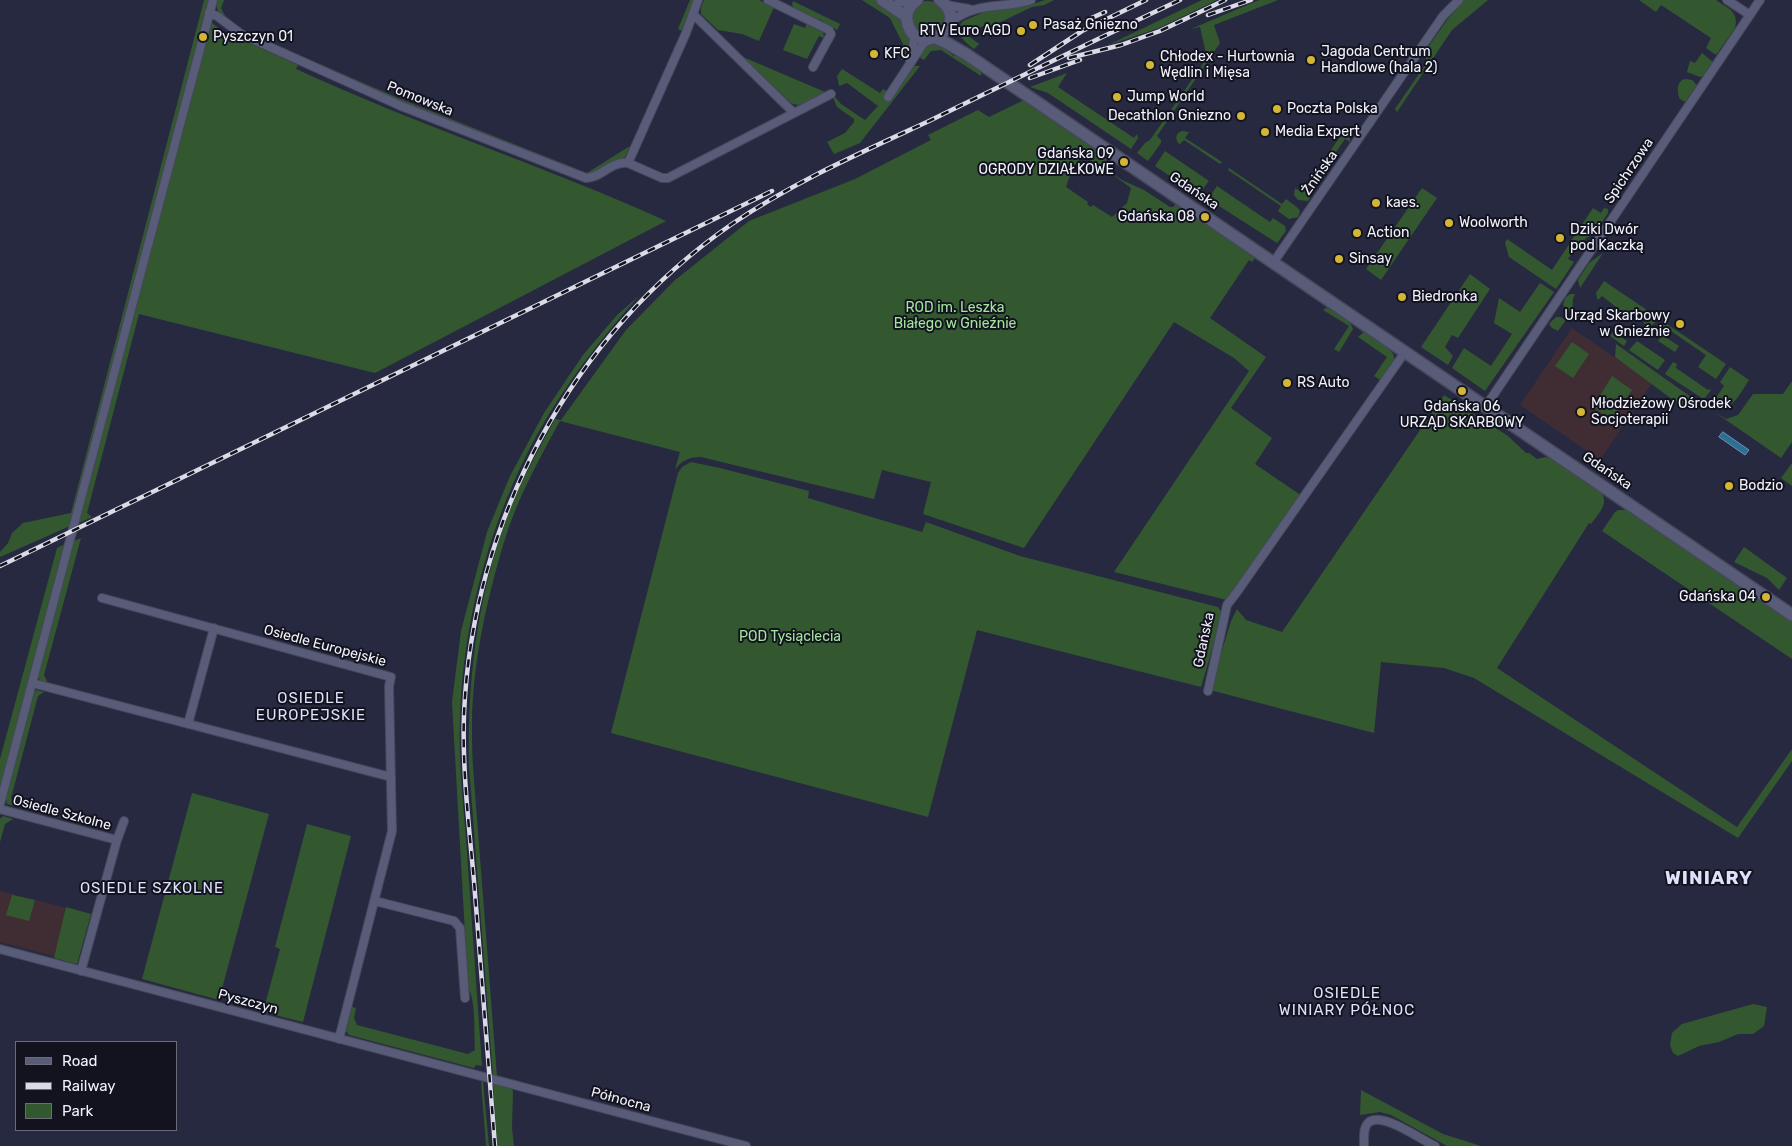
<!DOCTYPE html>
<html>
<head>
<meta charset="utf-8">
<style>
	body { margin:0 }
	#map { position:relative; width:1792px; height:1146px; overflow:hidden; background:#272941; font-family:Rubik,sans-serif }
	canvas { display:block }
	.legend { position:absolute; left:15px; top:1041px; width:162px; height:90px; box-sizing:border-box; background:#12131e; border:1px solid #6b6c77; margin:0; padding:6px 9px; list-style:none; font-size:15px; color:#f1f2fc }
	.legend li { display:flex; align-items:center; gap:10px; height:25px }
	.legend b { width:25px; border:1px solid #6b6c77 }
</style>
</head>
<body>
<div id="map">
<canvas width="1792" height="1146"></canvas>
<ul class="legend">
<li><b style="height:6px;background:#595c78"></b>Road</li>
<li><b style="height:6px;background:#dadbe7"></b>Railway</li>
<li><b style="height:14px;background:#335830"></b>Park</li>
</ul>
</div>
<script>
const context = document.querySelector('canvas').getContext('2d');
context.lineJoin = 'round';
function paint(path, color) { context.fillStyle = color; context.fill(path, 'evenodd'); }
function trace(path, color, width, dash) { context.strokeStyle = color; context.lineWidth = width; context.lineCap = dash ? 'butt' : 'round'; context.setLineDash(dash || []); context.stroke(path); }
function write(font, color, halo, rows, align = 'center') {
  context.font = font + ' Rubik,sans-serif'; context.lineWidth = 4; context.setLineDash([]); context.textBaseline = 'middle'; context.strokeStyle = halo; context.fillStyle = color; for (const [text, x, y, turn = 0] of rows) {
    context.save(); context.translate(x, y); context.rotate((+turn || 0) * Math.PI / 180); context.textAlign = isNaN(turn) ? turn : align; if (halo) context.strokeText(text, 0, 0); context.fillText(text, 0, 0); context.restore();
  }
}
paint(new Path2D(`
	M1572,328L1652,383L1600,460L1520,405Z
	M0,891L90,914L77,962L0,942Z`), '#402d34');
paint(new Path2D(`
	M204,0H209L70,526L0,557V552L8,543L12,533L23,523L71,513Z
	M216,0H224L221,8L230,25L398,98L587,173L630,146L624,159C612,162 597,176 586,175L387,97L229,27C222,20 216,11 216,0Z
	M690,0H694L682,31L678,29Z
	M704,0H759L774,7L759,41L742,34L718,30L701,14V8Z
	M862,0H876L899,14L911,37L910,48L907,59L901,60L903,44L890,18Z
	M1045,0H1054L1044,5L1032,7L990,27L988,24L966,34L979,44L974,49C966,43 952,32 963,21L989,10L1030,5Z
	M1202,0H1217L1159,28L1106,46Z
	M1259,0H1278L1214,25L1220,43L1157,136L1161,140V143L1148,161L1137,153L1145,143L1150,140L1207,58L1200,27L1191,29Z
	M1464,0H1488L1452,30L1397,112L1395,109L1427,62L1424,53L1447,20Z
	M1639,0H1716L1731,10L1735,16L1736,22L1735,28L1716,55L1706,48L1711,38L1661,5L1656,12Z
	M912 17a16 16 0 1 1 32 0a16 16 0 1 1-32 0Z
	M793,1L840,24L837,30L819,19L817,20L794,8L792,5Z
	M211,22L222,31L298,65L296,69C417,125 545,166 666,221L375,373L139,314L87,513L92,517L79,523Z
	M807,23L823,31L824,38L819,36L807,59L783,50L794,24L805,28Z
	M935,42L954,56L958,53L981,71V76L941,50L931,51L924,60L919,57L925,47Z
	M1702,53L1713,62L1703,76L1700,77L1687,72L1690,61L1695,63Z
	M743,57L825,92C815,98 802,109 791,103Z
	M914,66H920L860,143L834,154L827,142L845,133L854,122V119L837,107L833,97H835L841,104L865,120L878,106L847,83L839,86L837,76L842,69L880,93L883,89L892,94L910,68Z
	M1067,73L1058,87L1134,138L1137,134L1138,138L1131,149L1048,93L1030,87Z
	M1686,79L1692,80L1697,85L1685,102L1680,99C1677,92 1676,80 1686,79Z
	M1024,100L1093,147L1107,159L1102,168L1084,156L1073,166L1066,187L1088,202L1087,204L1091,207L1093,205L1112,217L1127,203L1131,188L1108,171L1122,180L1144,190L1170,207H1173L1176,204L1255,258L1252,262L1249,260L1210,318L1266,357L1231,408L1272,438L1255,464L1302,496L1231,601L1114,572L1249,371L1234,358L1174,322L1024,548L923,514L931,482L882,470L874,499L701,457C689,457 683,460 675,469L680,452L560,421C539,459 517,499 504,542C487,599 473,661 472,721C472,736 472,752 473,767L497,1077L493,1076L469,766C467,672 479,584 515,497C527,470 541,445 555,419L561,420L626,330L674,281L749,221L855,179L931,140L928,135L978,110L989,117Z
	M1182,131L1189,132L1185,138L1222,162L1220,164L1184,140L1180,144L1178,143C1175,138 1176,133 1182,131Z
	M1344,131L1350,136V142L1345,139L1307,194L1311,197L1308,201L1298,200L1294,195L1295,188L1302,192Z
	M1165,151L1209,181L1199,194L1186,187L1155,166Z
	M1229,168L1282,204L1286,199L1298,208L1300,211L1298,217L1289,219L1278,211L1281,206L1228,170Z
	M1217,186L1270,222L1273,218L1285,226L1286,231L1277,243L1208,199Z
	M1422,188L1437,198L1381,280L1366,269Z
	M1593,208L1601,213L1604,208L1608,209V213L1594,234L1586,238L1576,252L1572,253L1568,259L1574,262L1556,289L1509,257L1505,243L1507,239L1552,270Z
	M1603,253L1580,288L1578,280L1589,263Z
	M1470,274L1490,289L1458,338L1452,335L1445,347L1453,356L1448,365L1421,347Z
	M1604,281L1650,312L1656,322L1648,328L1644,323L1646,319L1635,313L1620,310L1602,296L1598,300L1597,298L1596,293Z
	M1540,283L1554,292L1485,391L1452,368L1464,348L1491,366L1512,334L1494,323L1499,298L1520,312Z
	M1570,294H1575L1573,299L1572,314L1563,305L1565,298Z
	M639,296C602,337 567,382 539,431C491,517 463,619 460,718C458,763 464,808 467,853C472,924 477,995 482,1066L476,1065L474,1068L349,1035L346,1031L352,1007L356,1008L354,1018L357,1025L468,1054L475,1050C474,1036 476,999 468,988L452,702L461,631L487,532L510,476L544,413L583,355L617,315Z
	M1328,307C1336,313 1351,319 1353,329L1339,352L1334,349L1349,326L1323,310Z
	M1556,317H1560L1566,320L1558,331L1552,328L1549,324Z
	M1664,322L1726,364L1716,379L1698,367L1706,355L1665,327L1658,337L1652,332Z
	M1365,331C1373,338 1397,348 1394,361C1393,367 1386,375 1382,381L1374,376L1387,357L1358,337Z
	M1613,332L1627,341L1624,346L1610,336Z
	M1662,335L1679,346L1675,352L1658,341Z
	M1637,341L1665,360L1658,370L1629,350Z
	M1572,342L1589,354L1573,378L1555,366Z
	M1616,344L1691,397L1684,408L1615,357Z
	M1673,362L1677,364L1676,368L1708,390L1710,389L1711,390L1705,398H1702L1665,374Z
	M1730,367L1749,380C1739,395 1732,414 1711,405L1724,386L1720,382Z
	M1612,376L1632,390L1611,420L1593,407Z
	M1792,381V442L1781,458L1713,411L1726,419L1738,415L1753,394H1783Z
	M1444,395L1508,436L1526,453H1529L1537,459L1546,457L1551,459L1599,490C1611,502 1599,513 1591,524L1589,523L1497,668L1737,827L1792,749V761L1738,838L1474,678L1444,668L1381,662L1374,733L1210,690L1231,621L1237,609L1246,620L1282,632Z
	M691,462L720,468L809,491L808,498L922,532L926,522L1020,556L1218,607L1222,613L1220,623L1201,687L977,630L928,817L611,733L678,473L682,467Z
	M1792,463V486L1781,478Z
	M1619,510H1626L1792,621V659L1602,531L1615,512Z
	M81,538L44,675L47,681L46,684L40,681L38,677L74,541Z
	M65,544L0,787V759L57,548Z
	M1744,547L1787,578L1779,590L1767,578L1734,562Z
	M37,690L44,692L38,696L11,798L15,806L7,804L6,799L34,692Z
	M192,793L269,814L219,1000L142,979Z
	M3,816L13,819L5,824L0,842V819Z
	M307,824L351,836L303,1022L263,1012L280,949L275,947Z
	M12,895L35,900L29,921L6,915Z
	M66,907L91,914L77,964L54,958Z
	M1753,1004L1767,1007L1764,1026L1753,1034H1738L1719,1042L1699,1046L1678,1056L1673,1053L1670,1045L1672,1033L1682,1024Z
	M483,1081L489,1146H486L481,1082Z
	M493,1083L510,1088L513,1091L512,1128L514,1146H497Z
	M1361,1090L1443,1134L1481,1146H1447L1391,1115L1380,1112L1360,1115Z`), '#335830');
const water = new Path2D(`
	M1723,432L1749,450L1745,455L1719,437Z`);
paint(water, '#2e6e94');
trace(water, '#6896b3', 1);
const street = new Path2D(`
	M698,0L686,33L628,163L662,178H668L831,94
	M768,0L829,30L831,34L813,67
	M1727,0L1750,15
	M946,5L969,9
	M209,13L217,16L241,34L401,106L586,178C601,178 611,161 628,163
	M693,14L794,113
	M950,22C981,0 999,10 1031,0
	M910,62L915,34
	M888,97L923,44L929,40
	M1273,263L1443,16L1459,0
	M1486,406L1760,0
	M102,598L391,677L389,686L392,831L339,1039
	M32,683L391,777
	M1208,691L1227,605L1237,592L1405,352
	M188,724L214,628
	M0,804L213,0
	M0,809L117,840
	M375,901L454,921L460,928L465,998
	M0,949L746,1146
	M81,971L117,840L124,821
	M1364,1146C1364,1139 1363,1128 1368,1123C1381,1110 1421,1140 1435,1146`);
const secondary = new Path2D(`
	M882,0L907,17
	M900,0L913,3
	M917,0C910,5 906,12 907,20C913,61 975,27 940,0
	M936,38L945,42L966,54L1792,615`);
trace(street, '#46475a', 10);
trace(secondary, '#46475a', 14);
trace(street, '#595c78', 8);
trace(secondary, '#595c78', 11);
const rail = new Path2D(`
	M1208,15L1251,0
	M1087,20L1105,12
	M1069,58L1121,45L1160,31L1225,0
	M1030,65L1082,31L1146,0
	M1030,78L1080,60
	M0,566L772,191
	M495,1146C488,1058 481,969 474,881C469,826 462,769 464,714C472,521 572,334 732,224C792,183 860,153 927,122C1011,81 1095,40 1180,0`);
trace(rail, '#dadbe7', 4.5);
trace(rail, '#12131e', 2.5, [8]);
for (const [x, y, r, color] of [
	[1033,25,5,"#d3b635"],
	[1021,31,5,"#d3b635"],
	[203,37,5,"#d3b635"],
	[874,54,5,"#d3b635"],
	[1311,60,5,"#d3b635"],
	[1150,65,5,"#d3b635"],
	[1117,97,5,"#d3b635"],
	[1277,109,5,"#d3b635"],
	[1241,116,5,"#d3b635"],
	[1265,132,5,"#d3b635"],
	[1124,162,5,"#d3b635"],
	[1376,203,5,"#d3b635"],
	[1205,217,5,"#d3b635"],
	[1449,223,5,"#d3b635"],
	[1357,233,5,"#d3b635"],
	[1560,238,5,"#d3b635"],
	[1339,259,5,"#d3b635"],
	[1402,297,5,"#d3b635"],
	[1680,324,5,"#d3b635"],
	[1287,383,5,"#d3b635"],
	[1462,391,5,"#d3b635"],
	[1581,412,5,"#d3b635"],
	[1729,486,5,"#d3b635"],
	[1766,597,5,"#d3b635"]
]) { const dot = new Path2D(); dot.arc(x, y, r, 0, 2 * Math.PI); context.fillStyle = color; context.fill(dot); trace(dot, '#12131e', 2); }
write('14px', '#f1f2fc', '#12131e', [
	["Pasaż Gniezno",1043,25],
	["RTV Euro AGD",1011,31,"right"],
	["Pyszczyn 01",213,37],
	["Jagoda Centrum",1321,52],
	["Handlowe (hala 2)",1321,68],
	["KFC",884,54],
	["Chłodex - Hurtownia",1160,57],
	["Wędlin i Mięsa",1160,73],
	["Jump World",1127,97],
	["Poczta Polska",1287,109],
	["Decathlon Gniezno",1231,116,"right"],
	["Media Expert",1275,132],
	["Gdańska 09",1114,154,"right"],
	["OGRODY DZIAŁKOWE",1114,170,"right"],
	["kaes.",1386,203],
	["Gdańska 08",1195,217,"right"],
	["Woolworth",1459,223],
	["Dziki Dwór",1570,230],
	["pod Kaczką",1570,246],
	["Action",1367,233],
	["Sinsay",1349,259],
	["Biedronka",1412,297],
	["Urząd Skarbowy",1670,316,"right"],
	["w Gnieźnie",1670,332,"right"],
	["RS Auto",1297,383],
	["Młodzieżowy Ośrodek",1591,404],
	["Socjoterapii",1591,420],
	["Gdańska 06",1462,407,"center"],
	["URZĄD SKARBOWY",1462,423,"center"],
	["Bodzio",1739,486],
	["Gdańska 04",1756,597,"right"]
], 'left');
write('14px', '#f1f2fc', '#12131e', [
	["Pomowska",420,99,22],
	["Spichrzowa",1629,171,-56],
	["Żnińska",1320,173,-55],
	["Gdańska",1194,191,34],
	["Gdańska",1607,471,34],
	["Gdańska",1204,640,-78],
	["Osiedle Europejskie",325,646,15],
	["Osiedle Szkolne",62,813,15],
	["Pyszczyn",248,1002,15],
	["Północna",621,1100,15]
]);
write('14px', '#a3e59c', '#12131e', [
	["ROD im. Leszka",955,308],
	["Białego w Gnieźnie",955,324],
	["POD Tysiąclecia",790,637]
]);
context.letterSpacing = '1px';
write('15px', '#dee1fb', '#12131e', [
	["OSIEDLE",311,699],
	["EUROPEJSKIE",311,716],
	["OSIEDLE SZKOLNE",152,889],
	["OSIEDLE",1347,994],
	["WINIARY PÓŁNOC",1347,1011]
]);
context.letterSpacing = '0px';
context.letterSpacing = '1px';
write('bold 19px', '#dee1fb', '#12131e', [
	["WINIARY",1709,879]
]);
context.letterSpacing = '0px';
</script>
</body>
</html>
